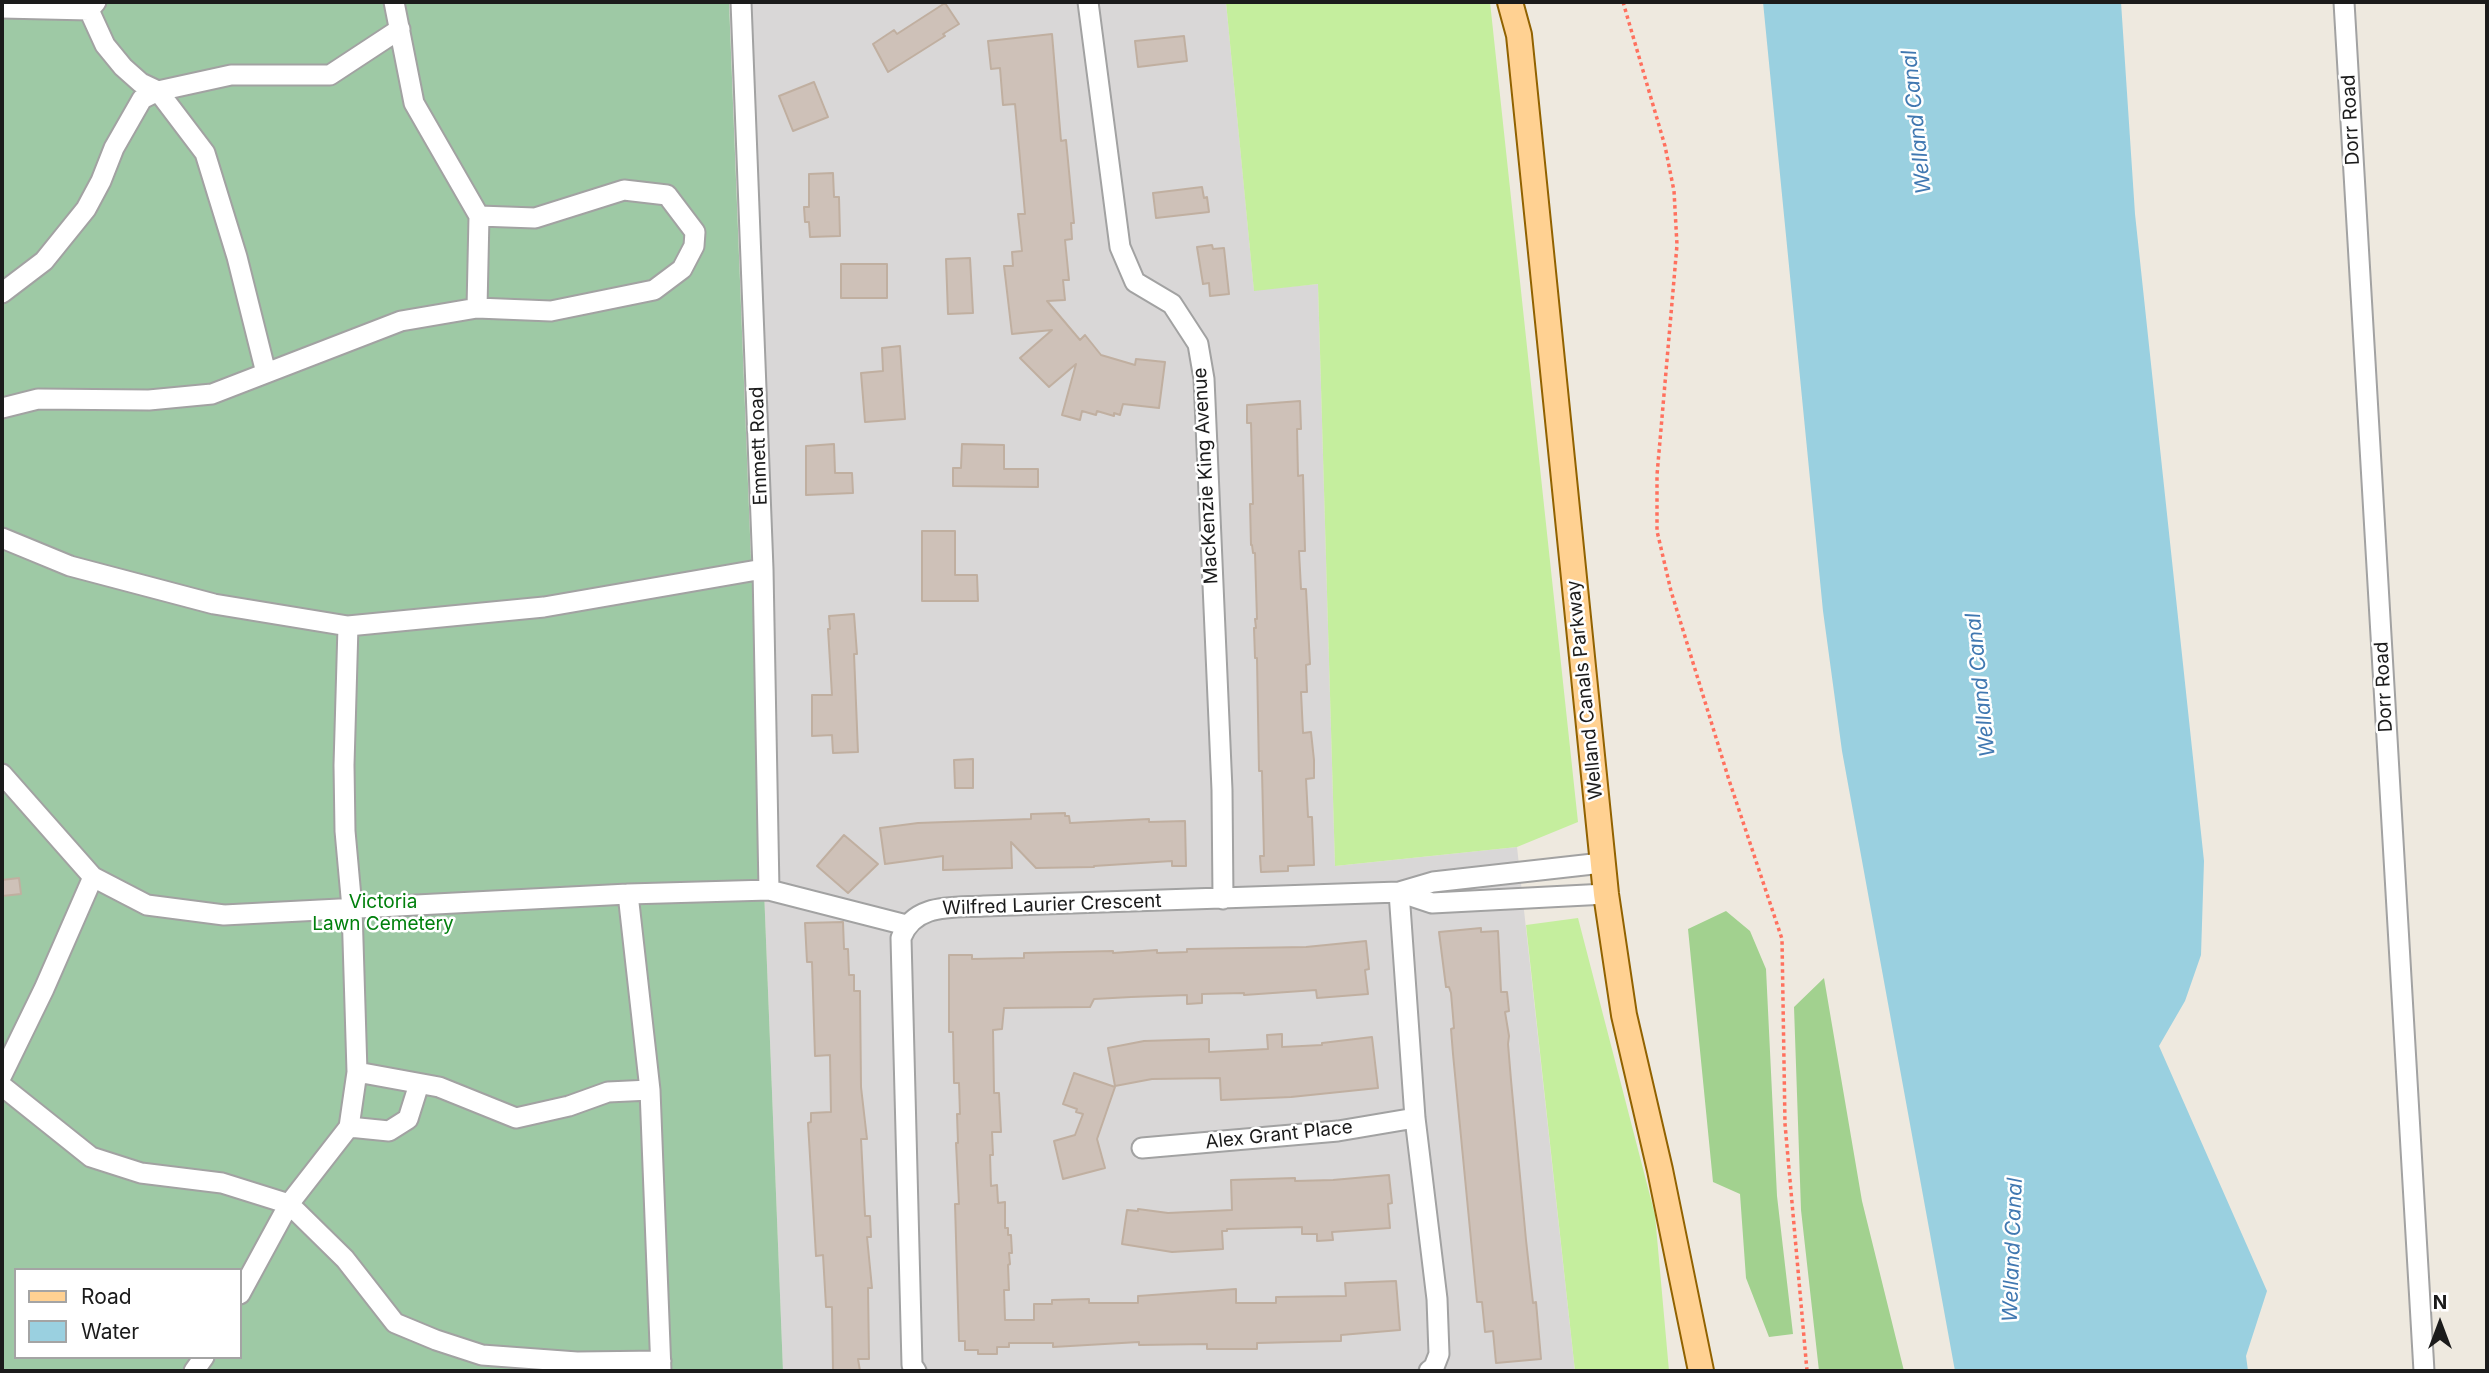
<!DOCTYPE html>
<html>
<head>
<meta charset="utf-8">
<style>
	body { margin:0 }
	#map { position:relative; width:2489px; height:1373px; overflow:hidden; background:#eee9df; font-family:Inter,sans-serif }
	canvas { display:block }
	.frame { position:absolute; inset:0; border:4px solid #1b1b1b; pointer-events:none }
	.legend { position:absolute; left:14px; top:1268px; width:228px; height:91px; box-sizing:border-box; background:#fff; border:2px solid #a4a4a4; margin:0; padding:9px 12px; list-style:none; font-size:21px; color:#1b1b1b }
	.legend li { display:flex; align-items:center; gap:14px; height:35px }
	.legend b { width:35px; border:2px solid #a4a4a4 }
	.north { position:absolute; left:2405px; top:1289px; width:70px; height:70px; -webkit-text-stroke:5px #fff; paint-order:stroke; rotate:0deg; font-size:19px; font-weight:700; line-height:28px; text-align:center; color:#1b1b1b }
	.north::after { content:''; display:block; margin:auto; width:24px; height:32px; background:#1b1b1b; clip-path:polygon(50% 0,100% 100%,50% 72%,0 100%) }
</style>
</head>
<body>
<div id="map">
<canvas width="2489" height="1373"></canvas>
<div class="frame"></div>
<ul class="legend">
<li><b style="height:9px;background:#ffd192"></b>Road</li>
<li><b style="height:19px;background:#9ad0e0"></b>Water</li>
</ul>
<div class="north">N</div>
</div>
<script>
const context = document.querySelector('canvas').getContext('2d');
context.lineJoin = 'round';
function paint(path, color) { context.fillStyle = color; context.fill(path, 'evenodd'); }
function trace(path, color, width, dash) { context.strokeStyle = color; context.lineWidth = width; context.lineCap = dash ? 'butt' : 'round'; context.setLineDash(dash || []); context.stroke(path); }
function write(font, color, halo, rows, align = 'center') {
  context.font = font + ' Inter,sans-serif'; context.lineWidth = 5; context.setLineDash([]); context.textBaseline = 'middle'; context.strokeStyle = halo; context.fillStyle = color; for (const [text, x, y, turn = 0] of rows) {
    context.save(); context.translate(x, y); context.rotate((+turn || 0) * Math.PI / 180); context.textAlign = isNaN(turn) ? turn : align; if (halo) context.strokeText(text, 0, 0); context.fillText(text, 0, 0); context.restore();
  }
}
paint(new Path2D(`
	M729,2H1226L1254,290L1318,284L1335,866L1517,847L1575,1371H783Z`), '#d9d7d7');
paint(new Path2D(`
	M1226,2H1490L1578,822L1517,847L1335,866L1318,284L1254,291Z
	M1578,918L1655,1215L1669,1371H1575L1526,925Z`), '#c5ee9e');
paint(new Path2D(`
	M1726,911L1750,931L1766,969L1777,1196L1793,1334L1769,1337L1746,1278L1740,1194L1713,1182L1688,929Z
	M1824,978L1862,1201L1904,1371H1819L1801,1210L1794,1007Z`), '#a2d18f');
paint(new Path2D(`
	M2,2H729L783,1371H2ZM16,1270H240V1357H16Z`), '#9ec9a5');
paint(new Path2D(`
	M1763,2H2121L2135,214L2204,861L2201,955L2185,1001L2159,1046L2267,1291L2246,1356L2248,1371H1955L1842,751L1823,611Z`), '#9ad0e0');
const building = new Path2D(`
	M945,3L959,24L943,34L945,36L888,72L873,44L894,30L897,34Z
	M1052,34L1061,141L1066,140L1074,223H1071L1072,239L1065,240L1069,280H1063L1065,300L1047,301L1080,340L1085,335L1101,355L1135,365L1136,359L1165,362L1159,408L1123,404L1120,415L1114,413V416L1097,411L1096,415L1082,411L1080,420L1062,415L1076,364L1049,387L1020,358L1052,330L1012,334L1004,266H1013L1012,252L1022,251L1018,214H1025L1015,104L1003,105L1000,68L991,69L988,41Z
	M1184,36L1187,61L1138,67L1135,41Z
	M814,82L828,117L793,131L779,96Z
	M833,173L834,197H839L840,236L810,237L809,222H805L804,207H809V174Z
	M1202,187L1204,198L1207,197L1209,212L1156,218L1153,193Z
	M1212,245L1213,249L1224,248L1229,294L1210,296L1209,283L1203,284L1197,247Z
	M970,258L973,313L948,314L946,259Z
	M841,264H887V298H841Z
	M900,346L905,419L865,422L861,373L883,371L882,348Z
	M1300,401L1301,429H1297L1298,476L1303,475L1305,551H1299L1301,589H1306L1310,664L1306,665L1307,692H1301L1303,733L1311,732L1314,760V778L1306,779L1308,817H1312L1314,865L1288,866V871L1261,872L1260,856H1264L1262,771H1259L1257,658H1255L1254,628H1256L1255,619H1257L1255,553H1253L1252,545H1251L1250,504H1253L1251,423H1247V405Z
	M834,444L835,473H852L853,493L806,495V446Z
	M962,444L1004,445V469H1038V487L953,486V468H961Z
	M922,531H955V575H977L978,601H922Z
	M854,614L857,654H854L858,752L833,753L832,735L812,736V695H832L828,629H830L829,616Z
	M973,759V788H955L954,760Z
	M1065,813V816H1069L1070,823L1149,819V822L1185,821L1186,866H1172V861L1094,866V867L1036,868L1011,842L1012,868L943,870V856L885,864L880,828L918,823L1031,819V814Z
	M844,835L878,864L848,893L817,866Z
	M19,878L21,894L2,896V880Z
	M843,922L844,949H848L849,975H854V991H860L861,1087L867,1139H861L865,1216H870L871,1237H867L872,1288H868L869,1359H858L860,1371H833L832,1307H826L823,1255L816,1256L808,1123L811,1122V1113L831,1112L830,1055L815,1056L812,962H807L805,923Z
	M1481,928V932L1498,931L1501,992H1507L1509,1011L1505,1012L1509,1036L1508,1044L1511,1080L1526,1240L1533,1303L1536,1302L1541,1359L1496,1363L1493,1331L1485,1332L1482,1302H1477L1453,1054L1451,1029L1454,1028L1451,993L1449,987H1446L1439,932Z
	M1366,941L1369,969L1365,970L1368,994L1317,998L1316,990L1244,995V993L1202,994V1003L1187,1004V995L1131,997L1094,999L1090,1007L1004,1008L1002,1029L993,1030L994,1093H999L1001,1132H992L993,1155H990L991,1186L997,1185L998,1203L1005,1202V1228H1008V1235H1011L1012,1253H1009L1010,1264L1008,1265L1009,1290H1004L1005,1320H1034V1304H1052V1300L1089,1299V1303H1138V1296L1236,1289V1303H1276V1297L1346,1296L1345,1283L1396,1281L1400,1330L1341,1335V1341L1257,1343V1349H1207V1344L1139,1345V1342L1053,1347V1343H1009V1347H997V1354H978V1350H965V1341H959L955,1204H959L956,1143H958L957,1114H960L959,1083H954L953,1032H949V955H972V959L1024,958V953L1113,951V953L1157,950V953L1187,952V949L1306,947Z
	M1282,1034V1047L1322,1045V1043L1372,1037L1378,1088L1291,1097L1221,1100L1220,1078L1152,1079L1115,1086L1108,1048L1144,1041L1209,1039V1052L1268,1049L1267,1035Z
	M1074,1073L1115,1087L1097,1139L1105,1168L1063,1179L1054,1141L1075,1135L1083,1114L1076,1112L1077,1109L1063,1104Z
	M1389,1175L1392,1203L1388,1204L1390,1228L1332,1232L1333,1240L1317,1241V1234H1302V1227L1227,1229V1231H1222L1223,1249L1172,1252L1122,1244L1127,1210L1138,1211V1209L1168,1213L1232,1210L1231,1180L1295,1178V1181L1333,1180Z`);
paint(building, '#cec1b8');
trace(building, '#c0afa0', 2);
const minor = new Path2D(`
	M96,2L89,10L105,45L123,67L141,83L158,91L231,75H330L400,29
	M394,2L414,103L479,216L535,218L624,190L667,195L695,232L694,246L682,269L654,290L551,311L477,308
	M741,2L763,569L769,890
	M1088,2L1120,247L1135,282L1172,304L1198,344L1204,379L1222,790L1223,899
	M2344,2L2424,1371
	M2,8L89,10
	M2,293L44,261L86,209L101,181L114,148L142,99L158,91L205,153L237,257L266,373
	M2,408L38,399L149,400L212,394L401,321L477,308L479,216
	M2,538L70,566L214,604L348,626L544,607L763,569
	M2,774L93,877L147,905L224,915L628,894L769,890L906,925
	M1399,892L1415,1118L1437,1299L1439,1354L1434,1367L1429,1371
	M1399,892L1432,903L1606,894
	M628,894L650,1090L661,1371
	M357,1072L439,1087L516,1118L569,1106L608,1092L650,1090
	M2,1075L44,989L93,877
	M2,1086L91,1157L141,1173L222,1183L289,1204L345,1259L395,1323L436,1340L482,1355L577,1362L661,1361
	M349,1127L389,1131L408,1119L419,1084
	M1142,1148L1338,1131L1415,1118
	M240,1294L289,1204L349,1127L357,1072L352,908L345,831L344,765L348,626
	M194,1371L204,1357
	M916,1371L912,1365L901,938C914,903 952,908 984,906L1399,892L1433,882L1602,863`);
const major = new Path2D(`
	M1510,2L1519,35L1606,894L1624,1015L1660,1170L1701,1371`);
trace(minor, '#a2a2a2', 23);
trace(major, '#916200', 28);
trace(new Path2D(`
	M1623,2L1665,146L1674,191L1677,245L1657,475V531L1671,591L1729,780L1782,939L1785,1124L1807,1371`), '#ff705e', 3.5, [3.5, 3.5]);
trace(minor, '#fff', 19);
trace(major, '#ffd192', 24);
write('19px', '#1b1b1b', '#fff', [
	["Dorr Road",2351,120,-93],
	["Emmett Road",759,446,-92],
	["MacKenzie King Avenue",1206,476,-93],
	["Dorr Road",2384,687,-93],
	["Welland Canals Parkway",1585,690,-96],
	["Wilfred Laurier Crescent",1052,905,-2],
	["Alex Grant Place",1279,1135,-6]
]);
write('19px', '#01800d', '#fff', [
	["Victoria",383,902],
	["Lawn Cemetery",383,924]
]);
write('italic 21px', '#4078b1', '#fff', [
	["Welland Canal",1917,122,-96],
	["Welland Canal",1981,685,-96],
	["Welland Canal",2013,1250,-88]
]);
</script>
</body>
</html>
